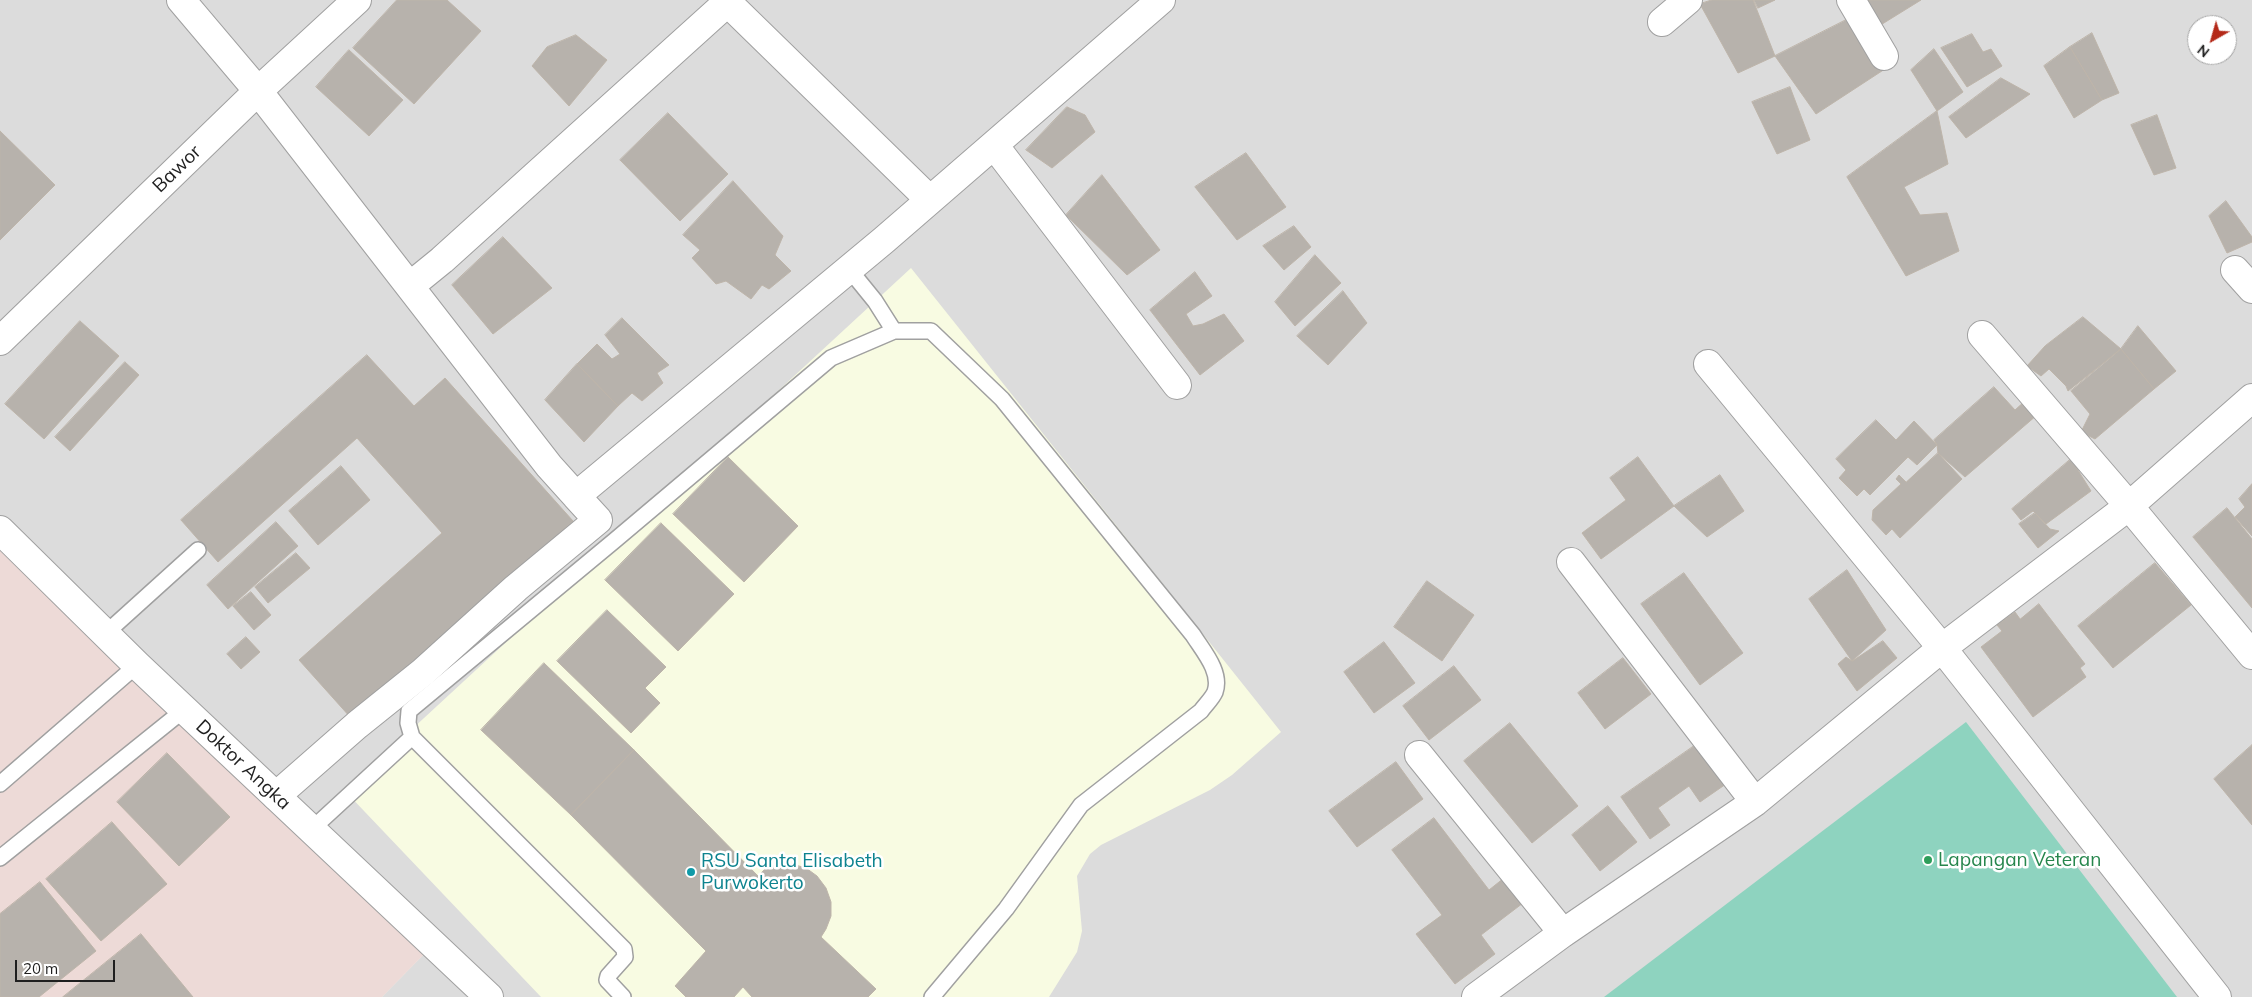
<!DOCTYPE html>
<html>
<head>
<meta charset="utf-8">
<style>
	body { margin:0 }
	#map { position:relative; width:2252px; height:997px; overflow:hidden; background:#eeece6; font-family:Mulish,sans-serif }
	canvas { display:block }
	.north { position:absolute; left:2187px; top:15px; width:50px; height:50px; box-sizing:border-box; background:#fff; border:1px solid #a5a5a5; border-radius:50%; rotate:218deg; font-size:14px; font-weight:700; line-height:20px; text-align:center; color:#1f1f1f }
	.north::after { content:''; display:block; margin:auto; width:18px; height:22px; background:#b42919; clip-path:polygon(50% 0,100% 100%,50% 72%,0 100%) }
	.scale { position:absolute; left:15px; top:960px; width:100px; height:22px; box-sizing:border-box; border:2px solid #1f1f1f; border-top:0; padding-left:6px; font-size:15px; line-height:18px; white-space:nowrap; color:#1f1f1f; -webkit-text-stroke:4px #fff; paint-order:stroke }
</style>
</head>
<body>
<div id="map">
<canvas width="2252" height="997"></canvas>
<div class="north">N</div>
<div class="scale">20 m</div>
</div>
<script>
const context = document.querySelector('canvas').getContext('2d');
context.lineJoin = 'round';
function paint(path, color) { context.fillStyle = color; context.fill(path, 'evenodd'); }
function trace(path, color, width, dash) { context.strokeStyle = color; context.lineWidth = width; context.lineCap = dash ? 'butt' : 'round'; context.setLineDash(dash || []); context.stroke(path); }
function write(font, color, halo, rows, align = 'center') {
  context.font = font + ' Mulish,sans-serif'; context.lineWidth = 5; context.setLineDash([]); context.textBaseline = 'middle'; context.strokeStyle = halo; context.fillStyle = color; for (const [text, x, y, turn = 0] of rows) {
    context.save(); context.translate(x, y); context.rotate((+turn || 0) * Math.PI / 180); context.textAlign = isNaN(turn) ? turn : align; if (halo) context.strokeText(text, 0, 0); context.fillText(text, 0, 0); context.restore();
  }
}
paint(new Path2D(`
	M0,0H2252V997H382L434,944L0,529ZM2197,25H2227V55H2197Z`), '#dcdcdc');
paint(new Path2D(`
	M0,529L434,944L382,997H0Z`), '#eddad7');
paint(new Path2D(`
	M911,268L1281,732L1232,775L1210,790L1101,845L1090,854L1077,876L1082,931L1077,952L1049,997H541L345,791Z`), '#f8fbe2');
paint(new Path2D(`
	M1966,722L2177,997H1604Z`), '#8ed3bf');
const building = new Path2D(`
	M397,0H447L481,31L414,104L353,48Z
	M1712,0H1753L1775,56L1738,73L1700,4Z
	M1754,0H1775L1758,8Z
	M1866,0H1921L1879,26Z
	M1856,15L1888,67L1816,114L1775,56Z
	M2092,33L2119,93L2102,100L2070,47Z
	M1972,34L1983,52L1991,49L2002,66L1967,87L1941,48Z
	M576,35L607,60L569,106L532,66L547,47Z
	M2070,47L2102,100L2074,118L2044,66Z
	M1934,49L1963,92L1937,111L1911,70Z
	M349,50L403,100L369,136L316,87Z
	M2001,78L2030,94L1966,138L1949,117Z
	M1790,87L1810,140L1777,154L1752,102Z
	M1067,107L1085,115L1095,132L1052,168L1026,150Z
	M1937,111L1948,164L1904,187L1920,215L1947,213L1959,251L1906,276L1847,177Z
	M668,113L728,174L680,221L620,160Z
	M2157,115L2176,168L2154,175L2131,125Z
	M0,131L55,185L0,240Z
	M1246,153L1286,207L1237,240L1195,187Z
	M1102,175L1160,250L1127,275L1066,215Z
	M733,181L783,236L775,255L791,271L769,289L762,285L751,299L726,281L716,284L692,258L700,250L683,235Z
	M2226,201L2252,237V242L2227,253L2209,216Z
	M1294,226L1311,247L1284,270L1263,246Z
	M503,237L552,288L493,334L452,285Z
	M1315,255L1341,283L1295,326L1275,302Z
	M1195,272L1212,296L1186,314L1193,326L1203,324L1224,314L1244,341L1200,375L1150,310Z
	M1343,291L1367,323L1328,365L1297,336Z
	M2083,317L2121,349L2068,391L2066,386L2049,369L2041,376L2027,366L2045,346Z
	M622,318L669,365L657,373L663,383L642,401L632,393L618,406L577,364L597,344L612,359L620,354L605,335Z
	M80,321L119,356L44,439L5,404Z
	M2138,326L2176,371L2154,389L2121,349Z
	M2121,349L2154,389L2095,439L2081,432L2090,414L2071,391Z
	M367,355L414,406L445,378L573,521L351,718L299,660L442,533L357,438L218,562L181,520Z
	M125,362L139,375L70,451L55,437Z
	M577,364L618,406L584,442L545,400Z
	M1994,387L2015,410L2025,401L2037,415L1965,477L1938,453L1937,445L1934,440Z
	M1876,420L1896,440L1914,421L1937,445L1917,465L1908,457L1870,495L1864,489L1857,496L1839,478L1846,470L1836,459Z
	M1938,453L1962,479L1900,538L1892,529L1886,535L1872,520L1873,510L1901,484L1896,479L1899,475L1906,482Z
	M728,457L798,526L744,582L673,514Z
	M1638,457L1674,506L1601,559L1582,533L1626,500L1610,478Z
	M2071,459L2091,491L2046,524L2033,511L2021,520L2012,509Z
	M341,466L370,500L318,545L289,511Z
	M1720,475L1744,511L1707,537L1674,506Z
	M2252,484V536L2235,517L2245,507L2239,499Z
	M2227,508L2252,539V608L2193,537Z
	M2035,513L2050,529L2059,531L2038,548L2019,524Z
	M276,522L298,546L228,609L207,585Z
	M661,523L734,594L678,651L605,580Z
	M296,553L310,568L268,603L255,587Z
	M2155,563L2191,605L2113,668L2078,626Z
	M1847,570L1886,630L1852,661L1809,599Z
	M1684,573L1743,653L1700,685L1641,604Z
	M1427,581L1474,615L1442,661L1394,627Z
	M251,592L271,615L254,630L233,606Z
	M2039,604L2085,664L2080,668L2086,677L2033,717L1981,647L2002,631L1997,625L2015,612L2020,619Z
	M607,610L666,667L645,688L660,703L631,733L557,661Z
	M246,637L260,652L241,669L227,654Z
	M1883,641L1897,658L1857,691L1838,664L1846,657L1852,661Z
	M1384,642L1415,683L1374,713L1344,672Z
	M1623,658L1651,694L1605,729L1578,693Z
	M544,663L634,750L571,815L481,730Z
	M1454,666L1481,700L1429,740L1403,706Z
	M1510,723L1578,806L1532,843L1464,761Z
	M1697,744L1726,784L1700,802L1689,786L1658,808L1670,825L1650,839L1621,797Z
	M2252,745V825L2214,779Z
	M634,750L758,876L765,869L778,864H792L806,868L817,876L826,888L831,902V916L826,929L821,937L876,989L868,997H752L743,987L734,997H686L675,986L706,951L571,815Z
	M167,753L230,817L179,866L117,802Z
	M1396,762L1423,799L1357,847L1329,811Z
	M1608,806L1637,842L1600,871L1572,835Z
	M1434,818L1489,890L1504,878L1523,903L1481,935L1495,954L1455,984L1416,934L1442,915L1392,850Z
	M112,822L167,884L101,941L46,879Z
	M40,882L96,951L39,997H0V914Z
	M141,934L193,997H63Z`);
paint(building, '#b7b2ac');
trace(building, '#beb5aa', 1);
const service = new Path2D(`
	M849,269L875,301L894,331
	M105,634L198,550
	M0,784L137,665
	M312,829L412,737
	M0,858L185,709
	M623,997L607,980L608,976L625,957L624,949L412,737L408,723L409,711L614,541L831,358L894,331H931L1002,399L1193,635C1203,651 1222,672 1215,692C1212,699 1205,705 1201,711L1081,805L1006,909L932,997`);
const minor = new Path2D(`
	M181,0L258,91L549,466L576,496L884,240L1161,0
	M725,0L930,200
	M1851,0L1884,56
	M1662,22L1688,0
	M994,145L1177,385
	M2235,270L2252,289
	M410,286L442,260L730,0
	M1982,335L2129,506L2252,655
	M0,341L258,91L357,0
	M1708,364L1942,648L2217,997
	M1571,562L1755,802
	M1419,755L1563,933
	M276,796L357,725L423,672L516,588L598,520L576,496
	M1476,997L1563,933L1755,802L1942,648L2129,506L2252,398`);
const tertiary = new Path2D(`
	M0,530L137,665L489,997`);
trace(service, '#a0a0a0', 18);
trace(minor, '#a0a0a0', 30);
trace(tertiary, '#a0a0a0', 30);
trace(service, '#fff', 15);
trace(minor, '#fff', 28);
trace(tertiary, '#fff', 28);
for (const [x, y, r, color] of [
	[1928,860,5,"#2e9e5b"],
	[691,872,5,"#0f9aa8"]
]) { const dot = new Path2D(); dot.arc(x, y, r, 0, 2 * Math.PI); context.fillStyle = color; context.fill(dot); trace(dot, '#fff', 2); }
write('19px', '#1f1f1f', '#fff', [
	["Bawor",177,169,-44],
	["Doktor Angka",243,765,43]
]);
write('19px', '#27864d', '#fff', [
	["Lapangan Veteran",1938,860]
], 'left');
write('19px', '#0d838f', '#fff', [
	["RSU Santa Elisabeth",701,861],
	["Purwokerto",701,883]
], 'left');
</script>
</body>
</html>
